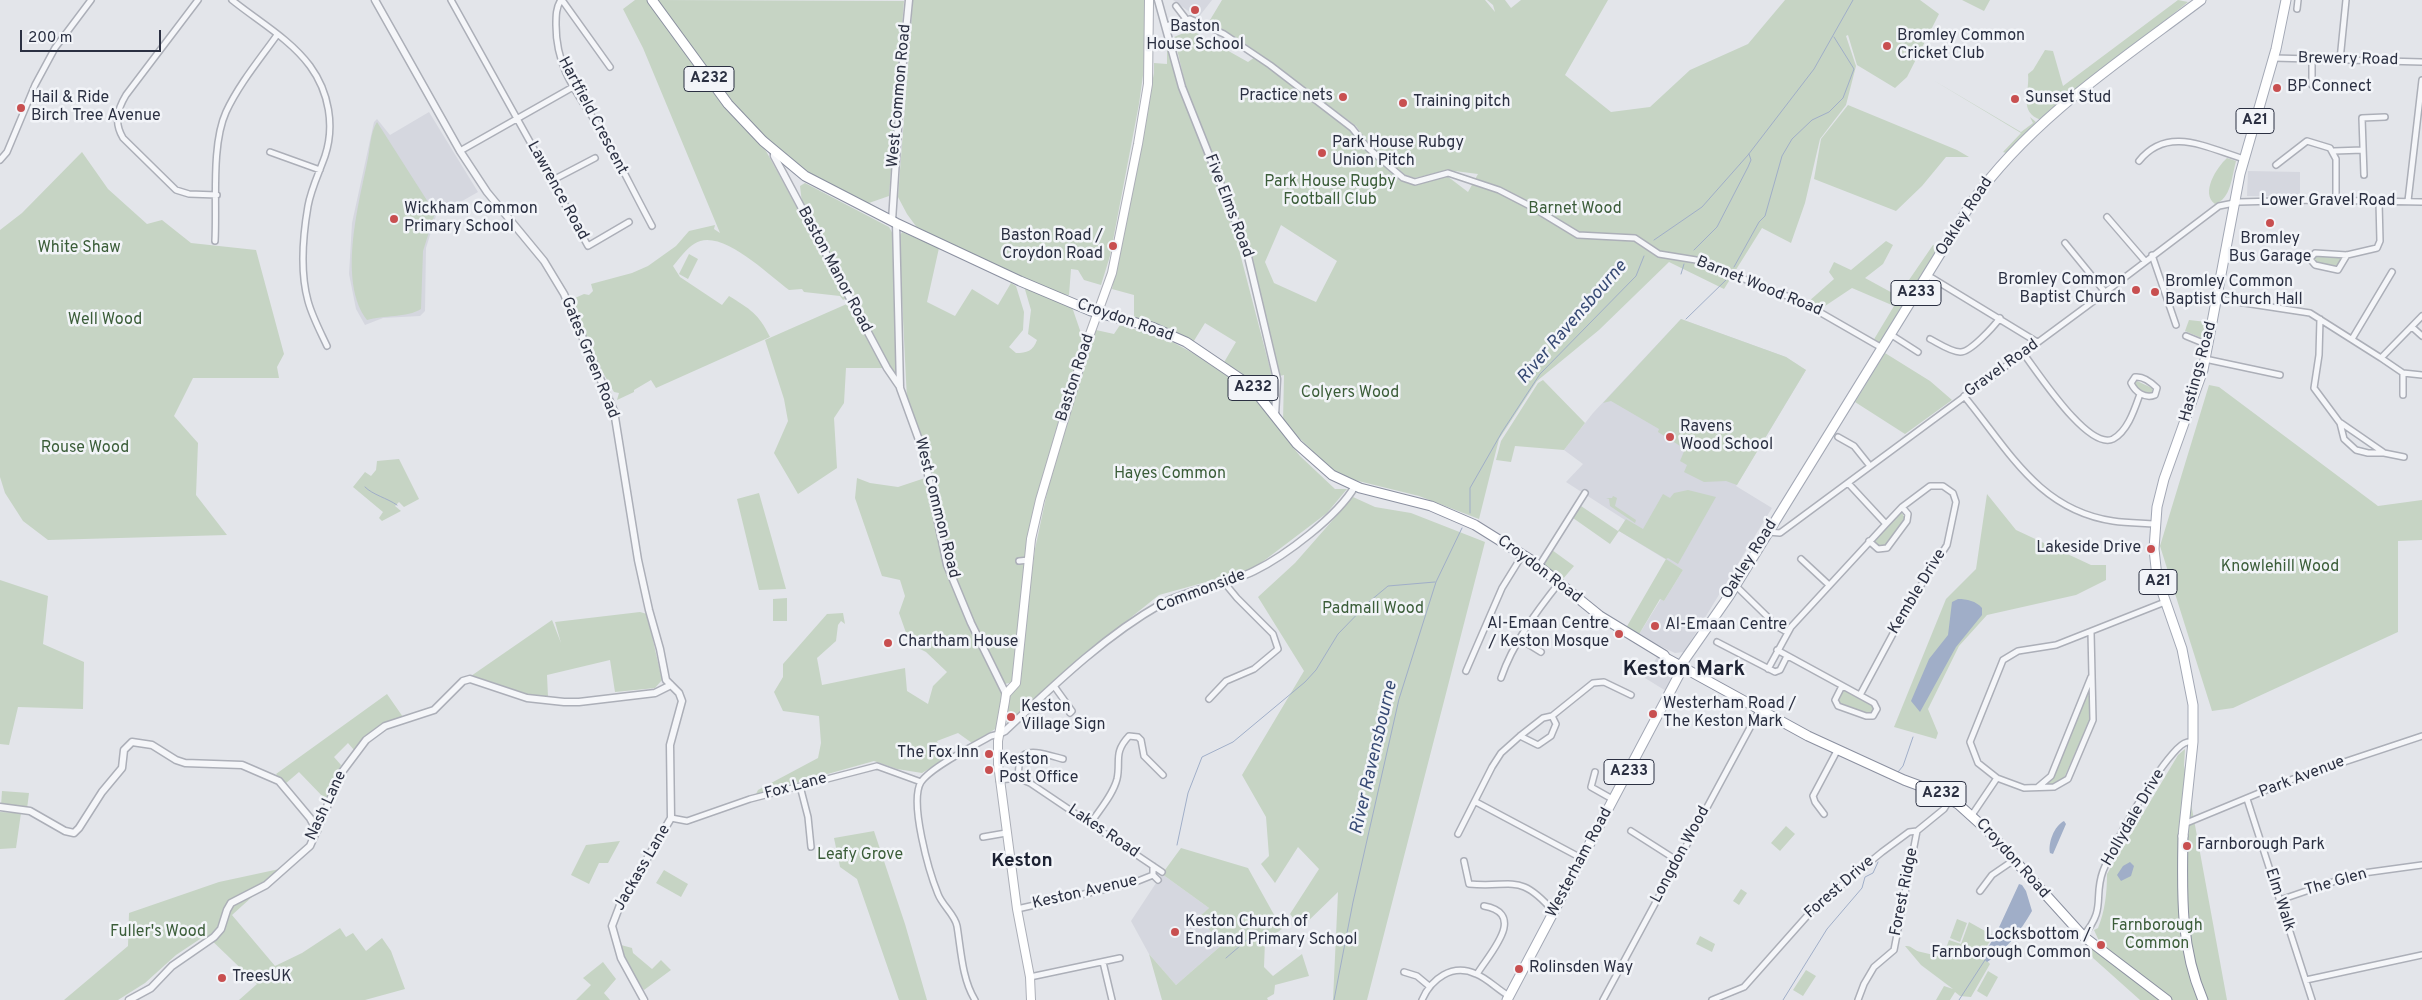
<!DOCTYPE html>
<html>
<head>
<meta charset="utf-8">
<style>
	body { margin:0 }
	#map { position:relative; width:2422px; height:1000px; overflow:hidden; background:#e3e5ea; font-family:Overpass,sans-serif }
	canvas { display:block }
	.scale { position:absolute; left:20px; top:30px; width:141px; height:22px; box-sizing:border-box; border:2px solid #2b3042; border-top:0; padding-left:6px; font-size:15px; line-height:18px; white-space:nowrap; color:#2b3042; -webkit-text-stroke:4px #f2f4f8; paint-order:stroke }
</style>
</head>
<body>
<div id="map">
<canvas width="2422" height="1000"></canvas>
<div class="scale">200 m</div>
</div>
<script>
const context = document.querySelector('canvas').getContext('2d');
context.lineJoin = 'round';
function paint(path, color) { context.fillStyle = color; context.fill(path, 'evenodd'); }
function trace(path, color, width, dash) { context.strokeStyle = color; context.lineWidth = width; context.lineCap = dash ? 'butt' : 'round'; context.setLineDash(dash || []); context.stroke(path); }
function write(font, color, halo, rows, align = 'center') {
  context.font = font + ' Overpass,sans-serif'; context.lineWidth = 5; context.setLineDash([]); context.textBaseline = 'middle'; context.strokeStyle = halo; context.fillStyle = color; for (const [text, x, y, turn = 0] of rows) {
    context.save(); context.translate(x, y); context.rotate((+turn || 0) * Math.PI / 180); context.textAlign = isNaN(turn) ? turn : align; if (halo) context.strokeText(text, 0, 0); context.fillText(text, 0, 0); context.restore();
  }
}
paint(new Path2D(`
	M1173,0H1212L1198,18Z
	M429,112L478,192L436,216L426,248L425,311L420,316L383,318L365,325L356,309L349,274L352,223L374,122L377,119L390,135Z
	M2248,171L2300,172V197L2247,196Z
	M1681,319L1786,357L1806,370L1736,486L1772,508L1684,652L1675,653L1638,636L1661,599L1664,601L1683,570L1619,531L1625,520L1566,482L1583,464L1564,450L1593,413Z
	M1657,657L1676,669L1666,691L1645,678Z
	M1162,874L1209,908L1198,918L1223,944L1176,985L1149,954L1131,921Z`), '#d5d7df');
paint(new Path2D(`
	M635,0H649L720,101L766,151L847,298L843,300L840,296L804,292L802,289L789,290C768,275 720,226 694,244C686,249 679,259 673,266L680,277L722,305L729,296C750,309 759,314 770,337L656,388L651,380L634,390V392L617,400L619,393L614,392L602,371L600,372L576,315L575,298L584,294L589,295L593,291L591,284L632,273L648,266L676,246L689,231L715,225L714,229L720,233L643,48L623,9Z
	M656,0L904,1L889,196L866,204C842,192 815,181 793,164C738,118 698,57 656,0Z
	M913,0H1144V68L1139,104L1110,256L1101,285L1084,280L1078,270L1071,269L1069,295L1060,294L918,229L907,214L898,197Z
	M1222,0H1485L1495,12L1493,5L1487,0H1505L1511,8L1521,0H1608L1565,75L1611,112L1650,107L1690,70L1748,44L1785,0H1920L1939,14L1907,77L1895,88L1857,65L1848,35L1846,36L1856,66L1846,105L1820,139L1805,203L1791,243L1762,228L1724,289L1669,262L1599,330L1537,381L1499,439L1479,519L1419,496L1338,476L1283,422L1284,375L1279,376L1239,221L1186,87L1174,37L1191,30L1248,62L1255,57L1350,129L1367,151L1403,180L1417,184L1447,176L1468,192L1478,174L1447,170L1415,178L1405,175L1370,146L1356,126L1243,42L1207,25ZM1281,225L1337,261L1316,302L1274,283L1265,262Z
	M1962,0H1990L1984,11Z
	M2178,0L2188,2L2041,120C2018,112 2030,92 2028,74L2033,70L2045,50L2053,51L2063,86Z
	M1167,41L1182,96L1230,215L1273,380L1274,411L1223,364L1236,342L1205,323L1192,344L1134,318V295L1112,289L1154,73V63L1167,64Z
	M1933,80L2021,132L2033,123L2030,117L2036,122L2006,153L2003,152L2021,133Z
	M1848,105L1957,150L1969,157H1946L1922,186L1896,211L1814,179L1821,139Z
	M377,122L435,213L423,251L421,309C407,318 383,315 367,320C338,282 358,207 367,163C370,151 370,132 377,122Z
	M82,152L108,189L147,224L162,220L191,243L256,250L284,354L277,367L279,378H193L174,416L198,443L196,495L227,535L48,540L23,521L5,493L0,477V230L22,213Z
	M2227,158L2236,161C2232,176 2231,199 2215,204C2200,193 2217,167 2227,158Z
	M805,183L889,227L894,236L898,385L802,203L800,186Z
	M902,232L939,248L927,302L955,316L972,289L998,305L1011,283L1016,286L1024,312L1023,330L1009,347L1016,353C1027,353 1033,351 1037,340L1028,334L1031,310L1024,286L1072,307L1083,339L1034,510L1023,577L1014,675L1013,682L1005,684C987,645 960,603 949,562C936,508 931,451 907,400L899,237Z
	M1886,241L1893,245L1883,264L1865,278L1898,296L1933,245L1939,248L1880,344L1873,341L1894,306L1852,288L1822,308L1808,302L1834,279L1829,272L1834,262L1851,270Z
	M689,254L698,259L688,279L679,274Z
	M2315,255L2342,256L2343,258L2337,268L2313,262V257Z
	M849,303L884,368H846L844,403L834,418L837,468L798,494L774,453L788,421L784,399L765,340Z
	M1681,319L1786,357L1806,370L1737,485L1726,481L1704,482L1684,472L1687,465L1680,461L1685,449L1658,432L1659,429L1611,401L1603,403Z
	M2189,320L2207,322L2204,339L2185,331Z
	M1120,325L1165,338L1191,352L1247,389L1300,456L1335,489H1347L1327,513L1253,569L1159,595L1099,643L1009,723L1007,722L1005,719L1009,697L1017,686L1035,549L1051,474L1096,330L1114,334Z
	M1885,353L1930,381L1952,400L1905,434L1855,402Z
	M1543,380L1585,423L1564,450L1515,446L1511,462L1496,460L1501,441L1538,383Z
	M2137,381L2152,388L2153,392L2148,394L2137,388L2135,384Z
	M2209,385L2219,387L2378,506L2422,500V540L2398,541V632L2233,708L2212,711L2160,546Z
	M399,459L419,499L404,507L399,502L395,506L401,511L382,521L379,518L383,512L353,487L365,472L371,476L376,470L377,461Z
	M857,478L870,483L898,487L925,478L944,566L968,624L994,672L1002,695L997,728L972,743L958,733L937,741L945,759L922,773L897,769L874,761L756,794L758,790L818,758L821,743L819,716L783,711L774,692L783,677V664L827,614L843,613L845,624L841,621L838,625L836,641L817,658L822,685L905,668L907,691L928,704L933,686L947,672L926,652L910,644L899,613L905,596L900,580L882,576L855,498Z
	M1688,490L1716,497L1678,564L1668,558L1666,559L1683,570L1664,601L1660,599L1638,636L1626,628L1666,559L1619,531L1610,544L1573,518L1581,506L1618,531L1626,519L1643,529L1663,494L1670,498L1674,493Z
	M759,493L786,589L759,590L737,499Z
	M1987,494L2016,530L2091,565H2106V580L2076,595L1987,615L1959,646L1928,709L1938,733L1936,739L1894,727L1946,599L1976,569Z
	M1613,496L1617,498L1615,506L1636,520L1635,523L1610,506L1609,499L1606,498H1612Z
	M1353,497L1375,507L1411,513L1485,542L1367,1000H1333L1338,892L1301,928L1290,914L1319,869L1298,847L1275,883L1261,864L1269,856L1266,817L1242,775L1304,671L1258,597L1295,563Z
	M1901,511L1906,520L1884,547L1879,548L1874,540Z
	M1552,550L1574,566L1562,580L1543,565Z
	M0,580L48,596L43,644L84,662L83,709L18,707L9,745L0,744Z
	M787,598V621H773V599Z
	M640,612L647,614L662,680L655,688L615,692L610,660L547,675L548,697L526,694L471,676L552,620L561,643L555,622Z
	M2090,689V719L2064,778L2053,784H2046L2054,776Z
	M1843,690L1872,704L1875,707L1873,714L1870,715L1838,704Z
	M387,694L403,717L374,729L354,750L348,743L334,757L341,765L326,800L299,772L285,784L276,774Z
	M2185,749L2184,765L2227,1000H2140L2093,958L2088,948L2099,941L2094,930L2098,928C2105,911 2107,893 2107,874L2178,755Z
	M2,791L29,793L27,809L1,806Z
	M0,812L21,813L16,848L0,849Z
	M1786,826L1795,834L1780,851L1771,843Z
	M874,831L905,924L927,1000H899L857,879L840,867L834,838Z
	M620,841L608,863H599L589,884L571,875L586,845Z
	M1181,848L1248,868L1282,929L1265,941L1264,967L1273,976L1302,954L1309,976L1275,985L1274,994L1267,998L1268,1000H1162L1149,954L1176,985L1223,944L1198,918L1209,908L1162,874Z
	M284,868L232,915L275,966L302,953L340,928L346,937L353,933L366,951L382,938L391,951L405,989L365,1000H239L257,984L206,935L176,955L145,983L118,1000H64L128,946L129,913L219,882Z
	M664,870L688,884L681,897L656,883Z
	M1741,889L1747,893L1739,905L1733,901Z
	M1957,919L1967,923L1960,942L1950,938Z
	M1969,922L1994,936L1981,954L1990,964L1971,997L1960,996L1955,992L1950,1000H1936L1944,986L1953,989L1921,965L1905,946C1912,945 1914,951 1921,952C1928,954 1935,955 1943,957L1949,940L1961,944Z
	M1700,936L1715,944L1712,952L1696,944Z
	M621,945L632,948L633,953L652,969L661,960L671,970L644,990L624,961Z
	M603,962L616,979L604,993L610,1000H576L591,985L583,978Z
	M1806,970L1816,976L1803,996L1793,990Z
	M1988,971L1998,977L1987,997L1977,991Z`), '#c6d4c4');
paint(new Path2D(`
	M1958,599C1967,599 1976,601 1982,608V615L1956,647L1920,712L1911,701L1929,659L1948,635L1952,602Z
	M2064,821L2066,824L2053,854L2050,853C2048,843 2054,826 2064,821Z
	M2130,862L2134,866L2131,876L2121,881L2117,875L2123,866Z
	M2019,884L2022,885L2026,891L2032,911C2021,930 2006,951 1987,962L1982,957L1995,936Z`), '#a0aec8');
trace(new Path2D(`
	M1654,240L1702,207L1748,155L1814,69L1853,0
	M1694,250L1717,227L1748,167L1751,160L1749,154
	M1734,267L1759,222L1765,216L1782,156L1792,139L1812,120L1829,112L1843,98L1854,69L1834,37
	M1681,274L1684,264
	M1686,319L1726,280
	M365,487C373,495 387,498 397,505
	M1470,513V488L1502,432L1540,374L1636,276L1644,256
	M1898,772L1903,766L1913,737
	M1177,845L1188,793L1202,757L1233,742L1305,682L1316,670L1338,634L1370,601L1388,586L1435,582
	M1243,943L1254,934
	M1226,958L1240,946
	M1334,1000L1353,902L1399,699L1436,582L1462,528
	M1783,1000L1827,929L1862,888L1865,877L1873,873L1878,862
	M1959,1000L1985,960`), '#a0aec8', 1);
const minor = new Path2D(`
	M198,0L126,95C117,110 114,123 123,138L176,190L189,194L217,195
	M232,0C258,21 290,39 310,66C329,92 335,126 325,156C319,173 311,189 308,206C303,235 300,272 308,301C312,316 320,331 327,346
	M451,0L588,246L629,222
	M561,0C556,7 556,16 556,25C556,76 585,101 608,142C623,170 637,198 652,226
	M562,0L610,67
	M1176,6L1186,19
	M2297,9L2298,0
	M1166,26L1190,19L1224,34L1270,65L1352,128L1368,148L1403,178L1415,182L1448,173L1499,190L1532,207L1578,235L1635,238L1659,254L1696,260L1802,302L1882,348
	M2274,58L2422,62
	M2340,60L2346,0
	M2312,85V60
	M460,151L573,87
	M2334,151L2363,150
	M270,152L320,170
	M0,160L7,152L35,85L55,48L91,0
	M2139,161C2168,125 2207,148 2244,159
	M2276,165L2307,141L2330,148L2336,159V202
	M2364,175L2362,118L2385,117
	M551,181L595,158
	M2408,201L2422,80
	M2107,217L2145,261
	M215,241C217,203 211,145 226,112C239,84 260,59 277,35
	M2065,243L2105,292
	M2152,255L2176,325
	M2347,255L2338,270L2315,265L2310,259L2315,253L2347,255L2377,248L2380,241L2379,202
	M1927,275L2037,342
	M2218,299L2310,313L2381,358L2422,316
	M2320,319L2319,355L2314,388L2340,423L2344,439L2356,450L2368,453H2384L2404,457
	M2412,327L2422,336
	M1890,334L1918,352
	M2186,336L2208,345
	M1930,339C1938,343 1951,352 1960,352C1970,353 1994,326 2000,318
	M2352,339L2392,272
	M2023,353C2037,371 2088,451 2113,439C2128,431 2135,408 2140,394
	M2381,358L2403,373V395
	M2205,359L2280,375
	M2403,373L2422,375
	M2135,377C2143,376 2151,382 2157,388L2155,395C2145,399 2135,392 2131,383Z
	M1964,396C2008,449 2038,510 2113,521C2127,523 2141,523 2155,524
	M2341,423L2383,452
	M1838,437L1854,446L1870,466
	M1848,483L1886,524
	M1768,532L1780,533L2087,306L2219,206L2239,202L2315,200L2422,202
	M1869,541L1878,549L1887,548L1907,521L1908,514L1902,507
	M1801,559L1829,585
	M1019,561L1029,560
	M1539,566L1585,493
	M1735,585L1778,627L1787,632
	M1520,639L1541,652
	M1717,642L1775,672L1780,670L1787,656
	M1777,650L1874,703L1877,709L1873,716H1866L1838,706L1835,700L1842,686
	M1768,669L1791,627L1886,524L1902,507L1930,486H1943L1953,493L1956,502L1947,545L1909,604L1860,695
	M1466,671L1502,588L1523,554
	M1501,678C1513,643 1536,612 1559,583
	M1054,686L1072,711L1070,713
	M1209,699L1226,681L1254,669L1278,649L1273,634L1237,598L1223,581
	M1520,736L1538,745L1551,736L1556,724L1552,716
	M1595,772L1591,787L1614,800
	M1018,778C1019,772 1018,763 1021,758C1027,746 1054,757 1063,759
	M1997,778L2024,788L2054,787L2068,779L2093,720L2091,632
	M999,780L1018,778L1030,783L1162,872
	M800,786L808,817L811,847
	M2038,787L2051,776L2091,677
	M2247,799L2312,1000
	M1476,802L1583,859
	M1824,814L1815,802L1813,796L1838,749
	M1972,815L1997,778L1978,763L1970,742L2003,660L2018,651L2056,645L2165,602
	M671,818L687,821L750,799L877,766L921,782
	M1091,823C1099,810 1113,795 1117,779C1121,761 1113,753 1129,736L1138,737L1141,740L1144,756L1163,775
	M2184,824L2293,779L2422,736
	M1631,831L1678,861
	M1458,834L1492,767L1501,753L1520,736L1543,718L1552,716L1593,683L1604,682L1631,695
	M983,837L1006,833
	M1464,861L1469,884C1514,888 1519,872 1554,912
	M1153,866V875L1158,880
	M1980,891L1992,875L2014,860
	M2280,900L2356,874L2422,865
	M1017,909L1133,883L1153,875
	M2083,936C2107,908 2093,898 2103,871C2116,839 2153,774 2177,749C2182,744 2186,741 2193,742
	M1103,962L1112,1000
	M1404,972L1417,976L1429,986
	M1477,974C1489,954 1528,914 1484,906
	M1030,977L1120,958
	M2306,980L2422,955
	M975,1000C962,979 961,950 957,926C955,915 942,905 938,894C929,872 909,802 921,782C931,767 975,745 991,736L999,734
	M1422,1000C1431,979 1452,963 1476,974C1487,978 1498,990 1509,996
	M1603,1000L1759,711
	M1712,1000L1744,987L1815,907L1882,852L1909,832L1917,831L1944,809L1950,799
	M1858,1000L1864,984L1874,967L1894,950L1917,831`);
const tertiary = new Path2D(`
	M375,0L460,151L487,192L544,261L564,294L614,411L638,560L649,610L660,649L666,680L679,693L682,701L670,745L671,818L620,905L612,926L621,958L644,1000
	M1158,0L1182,87L1246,248L1277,379L1275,416
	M774,151V156L887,368L900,387
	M892,221L901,82L909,0
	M896,223L900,388L923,451L947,565L971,623L1006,694
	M999,734L1005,731C1053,686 1103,637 1161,604C1189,589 1226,585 1254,571C1285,556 1338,516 1355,486
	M0,807L30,811L65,831L74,833L79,828L102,792L122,768L124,750L132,742L152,745L176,760L185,763L242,765L279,781L310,818L317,831
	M129,1000L151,988L172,966L214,937L221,929L227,910L231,903L266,885L310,846L342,772L366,740L385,726L434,710L463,681L470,679L527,698L564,702H579L655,693L671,685`);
const secondary = new Path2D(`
	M1031,1000L1030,977L1017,909L998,764V741L1005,701L1006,694L1016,683L1031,539L1040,500L1086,345L1112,273L1138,144L1148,84L1149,0`);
const primary = new Path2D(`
	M2183,836L2193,742V705L2182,649L2157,577L2154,549L2157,507L2164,479L2203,370L2240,174L2276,49L2286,0
	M1507,1000L1680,673L1679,669L1683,662L1729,596L1972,202C2032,118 2120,61 2201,0`);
const trunk = new Path2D(`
	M652,0L728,104L763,141L805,176L896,223L1020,281L1091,311L1152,327L1186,342L1251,386L1297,444L1332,475L1360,488L1431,506L1475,525L1531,560L1600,616L1664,655L1666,658L1808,736L1904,780L1939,793L1958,804L1989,832L2083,936L2167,1000
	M2183,836C2182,892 2180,947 2203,1000`);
trace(minor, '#acafb8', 8);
trace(tertiary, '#acafb8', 9);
trace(secondary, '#acafb8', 10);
trace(primary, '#a3a8b5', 11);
trace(trunk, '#8b90a0', 11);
trace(minor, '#f5f6f9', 5);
trace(tertiary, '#f5f6f9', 6);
trace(secondary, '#fff', 8);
trace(primary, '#fff', 9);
trace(trunk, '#fff', 9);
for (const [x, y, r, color] of [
	[1195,10,5,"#c84f50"],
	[1887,46,5,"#c84f50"],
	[2277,88,5,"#c84f50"],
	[1343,97,5,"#c84f50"],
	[2015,99,5,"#c84f50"],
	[1403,103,5,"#c84f50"],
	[21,108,5,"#c84f50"],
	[1322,153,5,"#c84f50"],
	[394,219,5,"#c84f50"],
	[2270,223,5,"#c84f50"],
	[1113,246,5,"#c84f50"],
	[2136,290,5,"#c84f50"],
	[2155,292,5,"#c84f50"],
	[1670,437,5,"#c84f50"],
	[2151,549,5,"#c84f50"],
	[1655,626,5,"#c84f50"],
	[1619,634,5,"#c84f50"],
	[888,643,5,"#c84f50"],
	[1653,714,5,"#c84f50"],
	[1011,717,5,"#c84f50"],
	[989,754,5,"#c84f50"],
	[989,770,5,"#c84f50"],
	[2187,846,5,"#c84f50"],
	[1175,932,5,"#c84f50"],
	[2101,945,5,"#c84f50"],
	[1519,969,5,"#c84f50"],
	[222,978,5,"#c84f50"]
]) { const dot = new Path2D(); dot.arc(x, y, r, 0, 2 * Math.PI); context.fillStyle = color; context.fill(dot); trace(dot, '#f2f4f8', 2); }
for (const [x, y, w] of [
	[709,79,50],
	[2255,121,38],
	[1916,293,50],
	[1253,388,50],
	[2158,582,38],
	[1629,772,50],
	[1941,794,50]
]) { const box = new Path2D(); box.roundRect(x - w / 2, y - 12.5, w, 25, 4); context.fillStyle = '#f2f4f8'; context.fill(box); trace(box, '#2b3042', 1); }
write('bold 15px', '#2b3042', null, [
	["A232",709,79],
	["A21",2255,121],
	["A233",1916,293],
	["A232",1253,388],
	["A21",2158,582],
	["A233",1629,772],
	["A232",1941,794]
]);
write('16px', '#2b3042', '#f2f4f8', [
	["Baston",1195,28,"center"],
	["House School",1195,46,"center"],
	["Bromley Common",1897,37],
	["Cricket Club",1897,55],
	["BP Connect",2287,88],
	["Practice nets",1333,97,"right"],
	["Hail & Ride",31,99],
	["Birch Tree Avenue",31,117],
	["Sunset Stud",2025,99],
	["Training pitch",1413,103],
	["Park House Rubgy",1332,144],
	["Union Pitch",1332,162],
	["Wickham Common",404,210],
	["Primary School",404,228],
	["Baston Road /",1103,237,"right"],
	["Croydon Road",1103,255,"right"],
	["Bromley",2270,240,"center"],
	["Bus Garage",2270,258,"center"],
	["Bromley Common",2126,281,"right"],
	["Baptist Church",2126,299,"right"],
	["Bromley Common",2165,283],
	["Baptist Church Hall",2165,301],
	["Ravens",1680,428],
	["Wood School",1680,446],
	["Lakeside Drive",2141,549,"right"],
	["Al-Emaan Centre",1609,625,"right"],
	["/ Keston Mosque",1609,643,"right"],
	["Al-Emaan Centre",1665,626],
	["Chartham House",898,643],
	["Westerham Road /",1663,705],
	["The Keston Mark",1663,723],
	["Keston",1021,708],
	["Village Sign",1021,726],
	["The Fox Inn",979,754,"right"],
	["Keston",999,761],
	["Post Office",999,779],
	["Farnborough Park",2197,846],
	["Keston Church of",1185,923],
	["England Primary School",1185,941],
	["Locksbottom /",2091,936,"right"],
	["Farnborough Common",2091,954,"right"],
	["Rolinsden Way",1529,969],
	["TreesUK",232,978]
], 'left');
write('16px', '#2b3042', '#f2f4f8', [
	["Brewery Road",2348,60,1],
	["West Common Road",900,96,-85],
	["Hartfield Crescent",592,116,62],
	["Lawrence Road",557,191,61],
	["Lower Gravel Road",2328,202],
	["Five Elms Road",1228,206,69],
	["Oakley Road",1965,217,-57],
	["Baston Manor Road",834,270,62],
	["Barnet Wood Road",1759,287,22],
	["Croydon Road",1125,321,19],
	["Gates Green Road",589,358,68],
	["Gravel Road",2002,369,-36],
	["Hastings Road",2199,372,-75],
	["Baston Road",1076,378,-72],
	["West Common Road",936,508,76],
	["Oakley Road",1750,560,-58],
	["Croydon Road",1539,570,37],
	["Commonside",1201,592,-21],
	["Kemble Drive",1918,592,-59],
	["Park Avenue",2302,778,-21],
	["Fox Lane",796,787,-15],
	["Nash Lane",327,806,-65],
	["Hollydale Drive",2134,818,-60],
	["Lakes Road",1103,832,34],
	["Longdon Wood",1681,855,-62],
	["Croydon Road",2012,859,48],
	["Westerham Road",1580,863,-62],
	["Jackass Lane",643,868,-60],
	["The Glen",2336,883,-16],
	["Forest Drive",1840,888,-41],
	["Forest Ridge",1905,892,-79],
	["Keston Avenue",1085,893,-13],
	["Elm Walk",2279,900,72]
]);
write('16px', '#3b5d39', '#f2f4f8', [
	["Park House Rugby",1330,183],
	["Football Club",1330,201],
	["Barnet Wood",1575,210],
	["White Shaw",79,249],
	["Well Wood",105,321],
	["Colyers Wood",1350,394],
	["Rouse Wood",85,449],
	["Hayes Common",1170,475],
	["Knowlehill Wood",2280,568],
	["Padmall Wood",1373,610],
	["Leafy Grove",860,856],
	["Farnborough",2157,927],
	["Common",2157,945],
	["Fuller's Wood",158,933]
]);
write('italic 18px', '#374a74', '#f2f4f8', [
	["River Ravensbourne",1573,323,-49],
	["River Ravensbourne",1375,758,-77]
]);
write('bold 19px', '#1d2233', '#f2f4f8', [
	["Keston",1022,862]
]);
write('bold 21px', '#1d2233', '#f2f4f8', [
	["Keston Mark",1684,671]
]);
</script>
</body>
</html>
